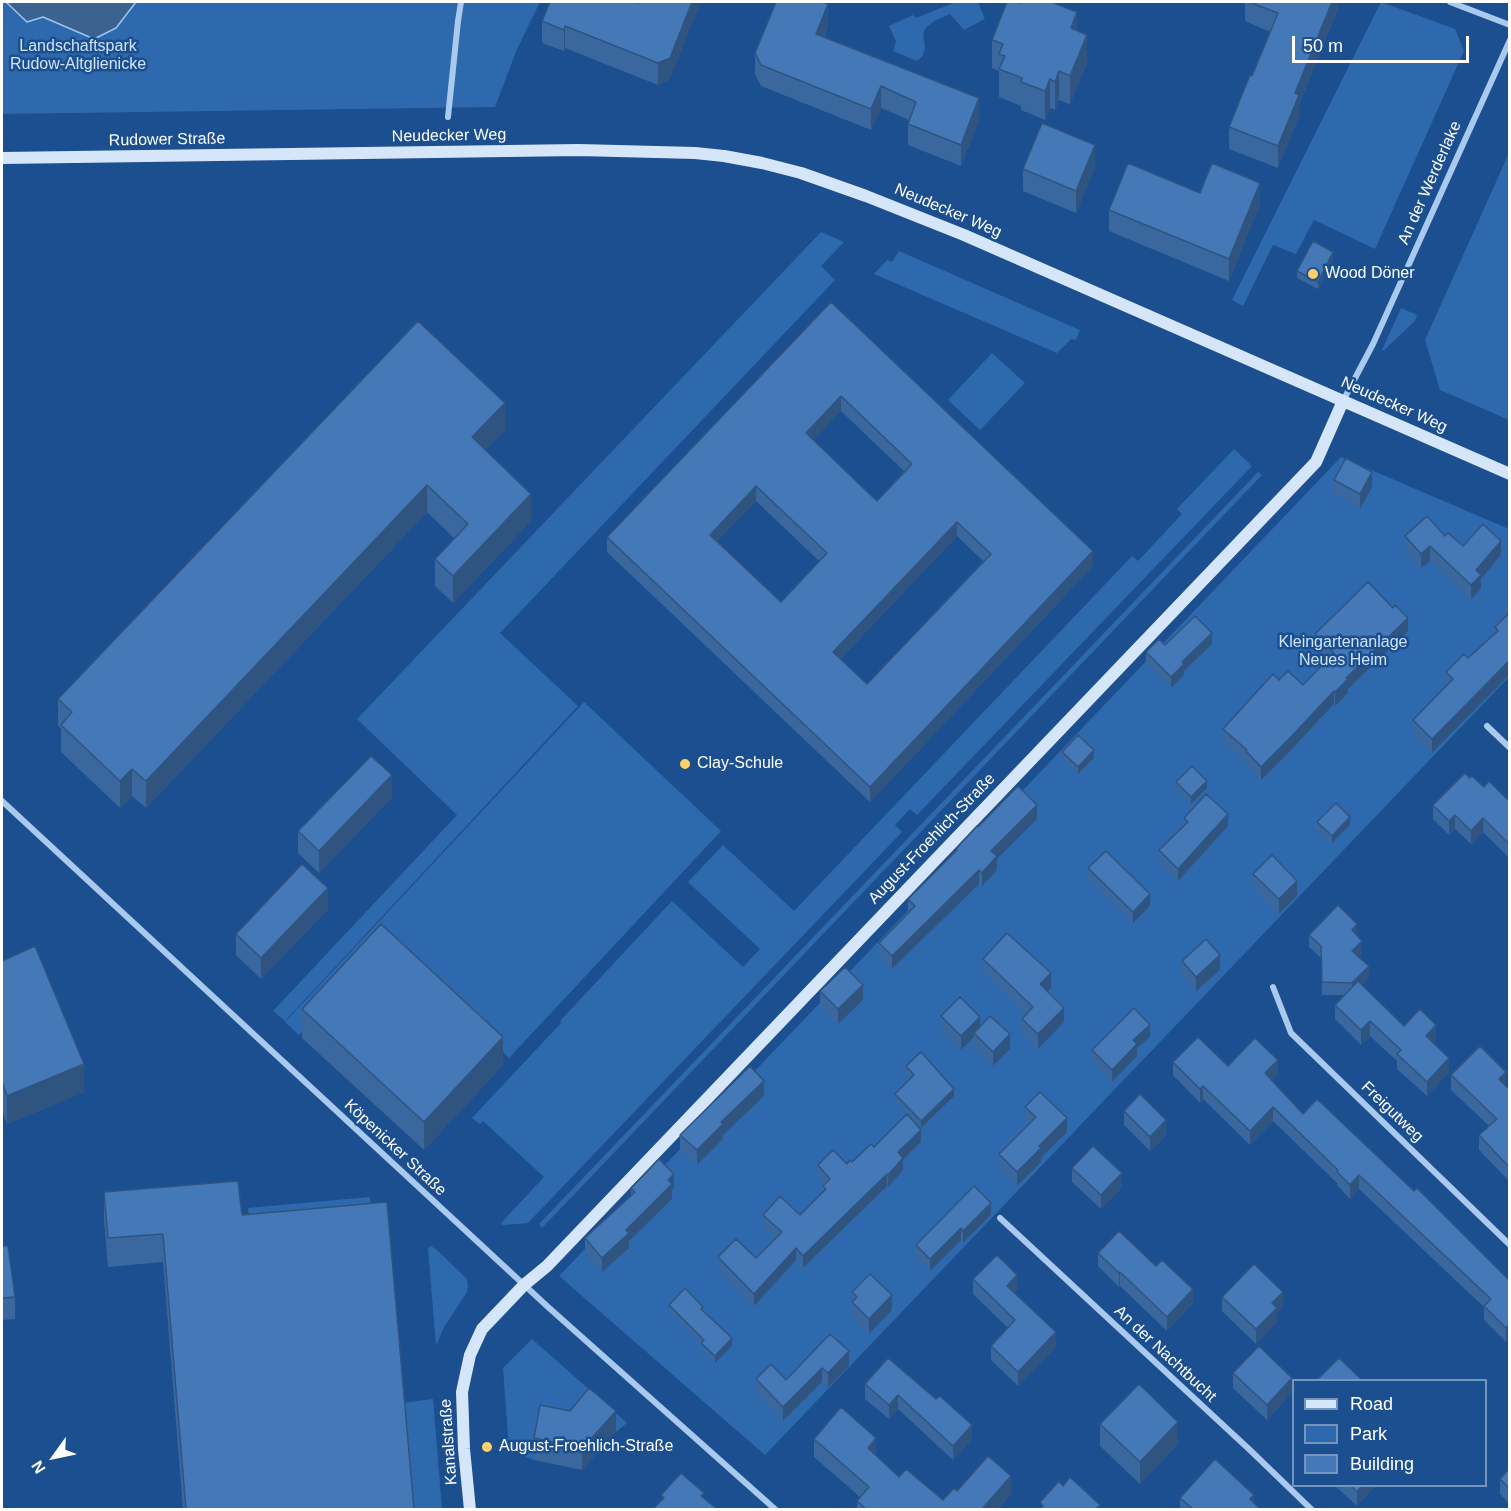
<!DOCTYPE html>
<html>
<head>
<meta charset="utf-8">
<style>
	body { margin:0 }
	#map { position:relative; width:1511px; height:1511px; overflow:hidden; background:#1b4f8f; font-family:Helvetica,sans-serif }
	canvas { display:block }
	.frame { position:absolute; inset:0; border:3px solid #fff; pointer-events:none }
	.legend { position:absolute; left:1292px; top:1379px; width:195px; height:108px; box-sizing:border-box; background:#1b4f8f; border:2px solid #7695bc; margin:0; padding:8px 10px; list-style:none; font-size:18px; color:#fff }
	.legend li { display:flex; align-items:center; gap:12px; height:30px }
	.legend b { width:30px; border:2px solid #7695bc }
	.north { position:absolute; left:24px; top:1427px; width:60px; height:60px; -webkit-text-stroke:4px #1b4f8f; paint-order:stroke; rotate:237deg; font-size:16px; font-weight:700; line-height:24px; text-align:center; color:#fff }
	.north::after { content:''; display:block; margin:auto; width:21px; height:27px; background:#fff; clip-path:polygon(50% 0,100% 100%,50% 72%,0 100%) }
	.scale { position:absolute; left:1292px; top:36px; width:177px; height:27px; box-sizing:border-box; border:3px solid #fff; border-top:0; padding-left:8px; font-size:18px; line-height:21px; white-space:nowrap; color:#fff; -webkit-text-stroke:4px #1b4f8f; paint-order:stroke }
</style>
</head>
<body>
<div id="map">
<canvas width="1511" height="1511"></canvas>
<div class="frame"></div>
<ul class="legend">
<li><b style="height:8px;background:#d6e6fa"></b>Road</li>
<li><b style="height:16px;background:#2e69ad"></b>Park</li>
<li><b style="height:16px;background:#4478b7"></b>Building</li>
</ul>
<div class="north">N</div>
<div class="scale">50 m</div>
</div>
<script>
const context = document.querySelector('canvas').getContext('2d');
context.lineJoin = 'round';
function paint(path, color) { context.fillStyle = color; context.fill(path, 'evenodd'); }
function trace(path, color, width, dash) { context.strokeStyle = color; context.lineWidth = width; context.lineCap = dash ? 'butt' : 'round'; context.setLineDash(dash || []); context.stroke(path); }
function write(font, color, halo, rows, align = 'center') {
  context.font = font + ' Helvetica,sans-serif'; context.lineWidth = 5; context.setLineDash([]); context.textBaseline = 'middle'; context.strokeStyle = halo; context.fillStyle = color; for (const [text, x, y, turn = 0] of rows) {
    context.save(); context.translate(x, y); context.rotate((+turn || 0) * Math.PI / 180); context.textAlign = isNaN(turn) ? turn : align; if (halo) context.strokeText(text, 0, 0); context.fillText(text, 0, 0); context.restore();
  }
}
paint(new Path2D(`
	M2,2H540L517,49L495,107L2,114Z
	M956,2H978L985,19L964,30L950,14C943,17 934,20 928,26C916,36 934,49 917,61L893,51L896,41L889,26L913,15L916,18Z
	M1381,2L1455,29L1464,51L1375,249L1314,220L1296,254L1273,245L1243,306L1232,300Z
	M1509,153V420L1440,390L1425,340Z
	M821,232L844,242L821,266L835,280L500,633L578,706L285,1021L273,1011L457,815L357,719Z
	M899,251L1080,330L1076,340L1071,339L1057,353L874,274L887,260L892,262Z
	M1401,308L1417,315L1415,321L1383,351L1382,350Z
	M992,353L1025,383L980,430L948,400Z
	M1234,449L1252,466L917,815L910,809L895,825L902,832L528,1223L503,1225L501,1223L544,1177L483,1121L480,1124L472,1118L561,1023L560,1021L672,901L743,967L760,949L688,882L723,845L794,911L1132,556L1138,561L1182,514L1177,509Z
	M1341,457L1509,529V677L765,1455L559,1276Z
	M1258,472L1262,475L542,1228L539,1224Z
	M584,702L721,831L509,1058L386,943L299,1035L285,1022Z
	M370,1197L373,1232L252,1242L248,1208Z
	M431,1246L437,1250L467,1279L468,1286L467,1292L443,1329L436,1346L428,1248Z
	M532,1339L627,1423L616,1432L534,1460L509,1450L503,1368Z
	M433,1399L442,1509H411L402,1403Z`), '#2e69ad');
const water = new Path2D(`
	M6,2H136L116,28L94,39L43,17L27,22Z`);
paint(water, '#3c6290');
trace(water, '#9cc4f0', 1.5);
trace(new Path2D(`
	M1450,2L1510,25
	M448,117L458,21L461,2
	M1343,401L1373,344L1510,40
	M1487,726L1510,748
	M2,801L548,1307L776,1510
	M1273,987L1291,1033L1510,1245
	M1000,1218L1251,1451L1312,1510`), '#a9c9ee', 6);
trace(new Path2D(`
	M2,158L579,150L695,153L724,156L762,163L801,173L866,196L964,235L1510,474
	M470,1510L464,1449L462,1392L470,1355L482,1329L524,1285L547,1266L1316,462L1343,401`), '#d6e6fa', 12);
paint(new Path2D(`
	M635,2L670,79L658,85L565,48L564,51L542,43V21Z
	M1245,2H1338V9L1299,105V116L1278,168L1229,149V127L1270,32L1245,21Z
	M828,26L824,37L979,120L961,166L908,145V124L909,120L881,108L871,130L761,86L755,74V53Z
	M1077,31L1087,63L1070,104L1059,100L1055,110L1050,108L1045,120L1021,110V106L999,97V71L992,68V40Z
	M1095,167L1076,213L1023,191V169Z
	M1200,193L1260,204L1229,281L1109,231V210Z
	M1333,259L1318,289L1297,278V271Z
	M831,302L1093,566L870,802L607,552V537ZM841,411L904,471L877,501L813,440ZM756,501L819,561L781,602L717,541ZM957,536L983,561L867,684L840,659Z
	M505,430L485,450L531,521L453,603L435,586V559L454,538L427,512L146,808L132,796L120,808L61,752V728L58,726V699Z
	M1334,480L1372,487L1360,509L1334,494Z
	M1405,536H1445L1463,546L1501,555L1481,579V589L1471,599L1430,561L1421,568L1405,551Z
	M1509,613L1432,753L1413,734V720L1446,686V672L1468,658L1495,633V627Z
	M1408,631L1348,689V693L1335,706L1334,704L1289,752L1261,780L1246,765V762L1223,742V729L1279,680L1303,685L1327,660L1315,647V634Z
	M1212,644L1184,671V675L1171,688L1146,663V652L1165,645Z
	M1062,752L1094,758L1078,774L1062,759Z
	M1470,778L1484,787L1509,801V858L1483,832L1471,844L1455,829L1449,835L1433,819V805Z
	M1176,782L1207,788L1191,804L1176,789Z
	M392,797L319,873L298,853V831Z
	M1184,818L1228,826L1178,881L1159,862V850L1184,825Z
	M1037,819L997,859V870L982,886L979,884L892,969L879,957V943L908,913V899L956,851V849L978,827Z
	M1317,822L1350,825L1332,843L1317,829Z
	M1088,868L1150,906L1133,923L1088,879Z
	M1253,874L1297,896L1279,914L1253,888Z
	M328,909L261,979L236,955V934Z
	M1309,935L1357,936L1362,953L1358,957L1369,978L1362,985L1404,1026L1436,1040L1433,1043L1449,1072L1427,1096L1397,1069V1061L1370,1036L1361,1045L1335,1019V1005L1344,995H1322L1321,958L1309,947Z
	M983,959L1051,988L1047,991L1064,1022L1038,1049L1022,1033V1019L1026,1015L983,973Z
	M2,961L84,1092L7,1124L2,1110Z
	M1182,961L1220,970L1196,991L1182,976Z
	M820,991L863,1000L838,1024L820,1006Z
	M302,1009L503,1065L424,1150L302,1038Z
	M941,1016L980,1027L1010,1049L993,1066L974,1048V1037L961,1050L941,1031Z
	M1150,1037L1137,1048V1056L1112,1082L1092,1062V1050Z
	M1173,1062L1228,1066L1278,1074L1272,1080L1303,1114L1414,1191L1509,1280V1339L1506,1342L1484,1320V1307L1359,1189L1350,1199L1337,1185V1183L1273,1121L1250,1145L1203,1099L1200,1103L1173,1075Z
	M906,1066L954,1096L921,1128L895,1101V1094L910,1078L906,1073Z
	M1451,1075L1506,1086L1509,1089V1181L1479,1150V1135L1489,1126L1451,1090Z
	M764,1096L723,1135V1139L697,1165L680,1149V1135Z
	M1025,1107L1067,1132L1041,1158V1162L1017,1186L999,1168V1154L1029,1125L1025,1121Z
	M1124,1111L1166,1135L1150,1151L1124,1125Z
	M921,1142L903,1160V1170L888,1187L887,1186L803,1268L796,1260L754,1306L718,1269V1257L756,1258L776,1238L763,1227V1215H800L823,1191V1186L825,1184L818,1177V1165L847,1164L852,1162L874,1147Z
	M1072,1168L1122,1187L1101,1209L1072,1182Z
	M631,1188H674L672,1190V1199L629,1241V1248L602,1272L585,1253V1238L631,1196Z
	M104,1192L242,1215L414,1509H183L163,1262L108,1267L104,1220Z
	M991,1215L963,1243L961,1240L930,1271L916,1257V1245Z
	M2,1246L15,1297V1319L2,1320Z
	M1098,1253L1193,1303L1167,1331L1120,1286L1119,1287L1098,1266Z
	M973,1279L1017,1289L1014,1293L1056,1347L1018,1386L991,1360V1346L1008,1328L973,1294Z
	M852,1292L892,1310L869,1334L852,1317Z
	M1222,1297L1283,1306L1277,1312V1322L1256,1344L1222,1311Z
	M669,1305L703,1312L732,1346L715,1363L701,1350V1344L669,1312Z
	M830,1334L849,1366L828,1387L822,1382L783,1421L756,1393V1379L786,1380Z
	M888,1358L972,1440L953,1460L898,1409L889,1419L865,1399V1384Z
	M1233,1373L1292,1392L1267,1420L1233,1388Z
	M1100,1424L1178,1444L1140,1484L1100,1446Z
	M616,1432L582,1470L534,1460V1438Z
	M814,1439L876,1456L899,1477L943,1500L957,1491L1011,1494L998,1509H857V1501L860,1497L814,1457Z
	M1509,1469V1503L1500,1494V1479Z
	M1334,1485H1376L1357,1506Z
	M1180,1498L1254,1504L1260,1509H1180Z`), '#3a679d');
paint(new Path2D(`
	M692,2H701L670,79L658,85V63Z
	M1332,2H1338V9L1299,105V116L1278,168V146L1295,93Z
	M828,4V26L816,55V34Z
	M1077,12V40L1071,28Z
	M565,26V48L564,51V30Z
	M1087,35V63L1070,104V76Z
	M1059,71V100L1055,110V82Z
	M1050,79V108L1045,120V91Z
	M881,86V108L871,130V109Z
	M979,98V120L961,166V145Z
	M1095,145V167L1076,213V191Z
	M1260,183V204L1229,281V259Z
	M1333,252V259L1318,289V282Z
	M841,396V411L806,448V433Z
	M505,403V430L472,464V437Z
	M1372,472V487L1360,509V494Z
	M427,485V512L146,808V781Z
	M756,486V501L710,549V535Z
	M531,494V521L453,603V576Z
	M957,522V536L833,666V652Z
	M1501,541V555L1481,579V589L1471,599V585L1476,570Z
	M1430,546V561L1421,568V554Z
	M1093,551V566L870,802V787Z
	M1408,618V631L1348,689V693L1335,706V692L1346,678Z
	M1212,633V644L1184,671V675L1171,688V677L1182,662Z
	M1509,661V675L1432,753V739Z
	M1334,691V704L1289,752L1261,780V767Z
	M1094,750V758L1078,774V767Z
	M132,769V796L120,808V781Z
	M392,775V797L319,873V851Z
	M1207,781V788L1191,804V797Z
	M1037,805V819L997,859V870L982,886V873L991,851Z
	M1228,814V826L1178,881V869Z
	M1455,815V829L1449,835V821Z
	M1350,817V825L1332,843V836Z
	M1483,818V832L1471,844V831Z
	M979,870V884L892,969V956Z
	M1297,881V896L1279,914V899Z
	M328,888V909L261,979V958Z
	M1150,894V906L1133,923V912Z
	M1357,924V937L1352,930Z
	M1362,941V953L1352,963V951Z
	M1220,955V970L1196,991V977Z
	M1369,966V978L1352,995V983Z
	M1051,973V988L1040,999V984Z
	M863,985V1000L838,1024V1009Z
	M1064,1008V1022L1038,1049V1034Z
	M980,1017V1031L974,1033V1037L961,1050V1036Z
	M1370,1021V1036L1361,1045V1030Z
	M1150,1025V1037L1137,1048V1056L1112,1082V1070L1133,1040Z
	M1436,1025V1040L1426,1051V1036Z
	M1010,1034V1049L993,1066V1052Z
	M503,1037V1065L424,1150V1122Z
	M1449,1058V1072L1427,1096V1082Z
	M1278,1060V1074L1265,1087V1073Z
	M84,1064V1092L7,1124V1096Z
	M1506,1072V1086L1499,1079Z
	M764,1081V1096L723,1135V1139L697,1165V1150L721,1122Z
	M1203,1086V1099L1200,1103V1089Z
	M954,1089V1096L921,1128V1121Z
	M1273,1107V1121L1250,1145V1131Z
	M1067,1118V1132L1041,1158V1162L1017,1186V1172L1039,1146Z
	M1166,1120V1135L1150,1151V1137Z
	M921,1130V1142L903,1160V1170L888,1187V1175L898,1152Z
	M1122,1173V1187L1101,1209V1195Z
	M674,1174V1188L672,1190V1199L629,1241V1248L602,1272V1258Z
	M887,1174V1186L803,1268V1256Z
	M1359,1175V1189L1350,1199V1185Z
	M991,1203V1215L963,1243V1231Z
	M961,1228V1240L930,1271V1259Z
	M796,1248V1260L754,1306V1294Z
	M1120,1272V1286L1119,1287V1273Z
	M1017,1275V1289L1007,1300V1286Z
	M1193,1289V1303L1167,1331V1317Z
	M1283,1292V1306L1277,1312V1322L1256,1344V1329L1272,1303Z
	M892,1295V1310L869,1334V1319Z
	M1509,1325V1339L1506,1342V1328Z
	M1056,1332V1347L1018,1386V1372Z
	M732,1338V1346L715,1363V1356Z
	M849,1351V1366L828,1387V1373Z
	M822,1368V1382L783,1421V1407Z
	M1292,1378V1392L1267,1420V1405Z
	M898,1395V1409L889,1419V1405Z
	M616,1411V1432L582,1470V1449Z
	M1178,1422V1444L1140,1484V1462Z
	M972,1425V1440L953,1460V1446Z
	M876,1438V1457L868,1448Z
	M1011,1476V1494L998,1509H982Z
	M1363,1485H1376L1357,1506V1492Z
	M1254,1495V1509L1250,1499Z`), '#305480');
const building = new Path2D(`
	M550,2H635L638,3L639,2H692L670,58L658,63L565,26L564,30L542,21Z
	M776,2H822L828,4L816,34L979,98L961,145L908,124L916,102L881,86L871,109L761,65L755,53Z
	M1007,2H1016L1020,3L1021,2H1051L1077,12L1071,28L1087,35L1070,76L1059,71L1055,82L1050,79L1045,91L1021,82L1022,78L999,69L1005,56L999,54L1003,44L992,40Z
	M1249,2H1332L1295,93L1299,95L1278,146L1229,127L1250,75L1252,76L1278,13Z
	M1042,123L1095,145L1076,191L1023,169Z
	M1128,163L1200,193L1212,163L1260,183L1229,259L1109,210Z
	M1313,241L1333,252L1318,282L1297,271Z
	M831,302L1093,551L870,787L607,537ZM841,396L912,464L877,501L806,433ZM756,486L827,553L781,602L710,535ZM957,522L991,554L867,684L833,652Z
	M418,321L505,403L472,437L531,494L453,576L435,559L468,524L427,485L146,781L132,769L120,781L61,725L72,712L58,699Z
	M1346,458L1372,472L1360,494L1334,480Z
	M1427,516L1445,536L1448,533L1463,546L1483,524L1501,541L1476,570L1481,575L1471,585L1430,546L1421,554L1405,536Z
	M1368,582L1393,608L1395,605L1408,618L1346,678L1348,679L1335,692L1334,691L1289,739L1261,767L1246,751L1247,750L1223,729L1273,674L1279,680L1288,671L1303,685L1334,653L1315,634Z
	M1509,613V661L1432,739L1413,720L1453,679L1446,672L1464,654L1468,658L1498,631L1495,627Z
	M1195,616L1212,633L1182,662L1184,664L1171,677L1146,652L1159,639L1165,645Z
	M1078,735L1094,750L1078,767L1062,752Z
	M371,756L392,775L319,851L298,831Z
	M1192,766L1207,781L1191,797L1176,782Z
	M1465,773L1470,778L1472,776L1484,787L1489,781L1509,801V844L1483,818L1471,831L1455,815L1449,821L1433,805Z
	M1018,786L1037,805L991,851L997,856L982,873L979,870L892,956L879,943L915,906L908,899L957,850L956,849L977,826L978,827Z
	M1206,794L1228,814L1178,869L1159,850L1188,822L1184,818Z
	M1336,803L1350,817L1332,836L1317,822Z
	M1106,851L1150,894L1133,912L1088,868Z
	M1272,855L1297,881L1279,899L1253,874Z
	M302,864L328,888L261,958L236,934Z
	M1338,905L1357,924L1352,930L1362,941L1352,951L1369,966L1352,983L1322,982L1321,946L1309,935Z
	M381,924L503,1037L424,1122L302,1009Z
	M1007,933L1051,973L1040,984L1064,1008L1038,1034L1022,1019L1033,1007L983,959Z
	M1206,939L1220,955L1196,977L1182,961Z
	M35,946L84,1064L7,1096L2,1082V961Z
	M845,967L863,985L838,1009L820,991Z
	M1358,981L1404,1026L1420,1009L1436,1025L1426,1036L1449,1058L1427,1082L1397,1054L1401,1050L1370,1021L1361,1030L1335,1005Z
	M960,997L980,1017L961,1036L941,1016Z
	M1134,1008L1150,1025L1133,1040L1137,1044L1112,1070L1092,1050Z
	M990,1016L1010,1034L993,1052L974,1033Z
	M1198,1037L1228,1066L1255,1038L1278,1060L1265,1073L1303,1114L1317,1099L1414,1191L1417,1188L1509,1280V1325L1506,1328L1484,1306L1491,1299L1359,1175L1350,1185L1337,1172L1338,1170L1273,1107L1250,1131L1203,1086L1200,1089L1173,1062Z
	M1480,1046L1506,1072L1499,1079L1509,1089V1167L1479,1135L1497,1119L1451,1075Z
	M921,1052L954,1089L921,1121L895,1094L914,1075L906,1066Z
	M750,1066L764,1081L721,1122L723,1124L697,1150L680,1135Z
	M1040,1092L1067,1118L1039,1146L1041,1148L1017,1172L999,1154L1036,1117L1025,1107Z
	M1140,1094L1166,1120L1150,1137L1124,1111Z
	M907,1114L921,1130L898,1152L903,1158L888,1175L887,1174L803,1256L796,1248L754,1294L718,1257L736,1239L756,1258L782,1232L763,1215L780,1196L800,1215L826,1189L823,1186L830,1179L818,1165L833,1150L847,1164L850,1160L852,1162L871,1144L874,1147Z
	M1093,1146L1122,1173L1101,1195L1072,1168Z
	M659,1159L674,1174L668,1180L672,1184L626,1230L629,1233L602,1258L585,1238L635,1192L631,1188Z
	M238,1181L242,1215L387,1202L414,1509H186L163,1234L108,1238L104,1192Z
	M974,1186L991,1203L963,1231L961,1228L930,1259L916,1245Z
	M1119,1231L1156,1266L1162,1260L1193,1289L1167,1317L1120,1272L1119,1273L1098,1253Z
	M2,1246H8L15,1297L2,1298Z
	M997,1255L1017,1275L1007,1286L1056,1332L1018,1372L991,1346L1015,1320L973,1279Z
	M1254,1264L1283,1292L1272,1303L1277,1308L1256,1329L1222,1297Z
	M870,1274L892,1295L869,1319L852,1302L857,1297L852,1292Z
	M685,1288L703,1307L701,1309L732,1338L715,1356L701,1343L704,1340L669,1305Z
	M830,1334L849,1351L828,1373L822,1368L783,1407L756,1379L771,1364L786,1380Z
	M1259,1346L1292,1378L1267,1405L1233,1373Z
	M888,1358L936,1399L940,1396L972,1425L953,1446L898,1395L889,1405L865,1384Z
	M1339,1358L1362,1380H1317Z
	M1139,1384L1178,1422L1140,1462L1100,1424Z
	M589,1388L616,1411L582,1449L534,1438L540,1405L570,1411Z
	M841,1407L876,1438L868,1448L899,1477L906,1469L943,1500L954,1488L957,1491L988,1456L1011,1476L982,1509H866L857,1501L869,1487L814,1439Z
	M1215,1459L1254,1495L1250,1499L1260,1509H1193L1180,1498Z
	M1509,1469V1488L1500,1479Z
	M681,1473L704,1493L701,1496L717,1509H653L664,1498L661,1495Z
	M1070,1477L1100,1505L1096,1509H1040L1043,1506L1040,1502L1059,1481L1063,1486Z
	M1350,1485H1363L1357,1492Z`);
paint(building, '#4478b7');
trace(building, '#305480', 1.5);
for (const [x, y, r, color] of [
	[1313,274,6,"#ffd166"],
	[685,764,6,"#ffd166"],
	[487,1447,6,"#ffd166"]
]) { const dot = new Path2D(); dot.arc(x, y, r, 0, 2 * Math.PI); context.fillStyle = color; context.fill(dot); trace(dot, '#1b4f8f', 2); }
write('16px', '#cfe3fa', '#1b4f8f', [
	["Landschaftspark",78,47],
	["Rudow-Altglienicke",78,65],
	["Kleingartenanlage",1343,643],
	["Neues Heim",1343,661]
]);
write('16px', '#fff', '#1b4f8f', [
	["Neudecker Weg",449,136,-1],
	["Rudower Straße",167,140,-1],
	["An der Werderlake",1430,183,-66],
	["Neudecker Weg",948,211,23],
	["Neudecker Weg",1394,405,24],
	["August-Froehlich-Straße",932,839,-46],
	["Freigutweg",1392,1112,44],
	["Köpenicker Straße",395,1148,43],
	["An der Nachtbucht",1165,1354,43],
	["Kanalstraße",449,1442,-94]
]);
write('16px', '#fff', '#1b4f8f', [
	["Wood Döner",1325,274],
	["Clay-Schule",697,764],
	["August-Froehlich-Straße",499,1447]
], 'left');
</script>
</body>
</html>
